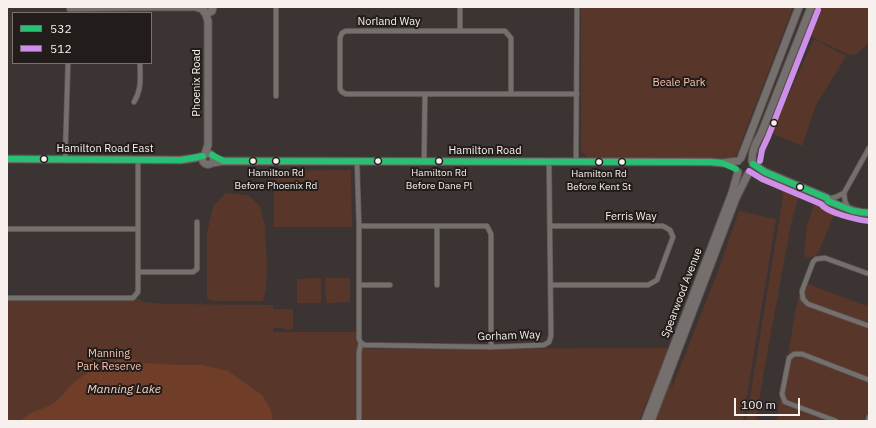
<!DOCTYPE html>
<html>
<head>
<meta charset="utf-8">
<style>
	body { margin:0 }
	#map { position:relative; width:876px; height:428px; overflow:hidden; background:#3b3432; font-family:"IBM Plex Sans",sans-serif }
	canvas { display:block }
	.frame { position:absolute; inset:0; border:8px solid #f8f0ed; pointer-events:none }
	.legend { position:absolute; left:12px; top:12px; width:140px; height:52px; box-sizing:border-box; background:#221c1a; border:1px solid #78716e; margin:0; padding:5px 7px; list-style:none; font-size:12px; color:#f8f0ed }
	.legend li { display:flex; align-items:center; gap:8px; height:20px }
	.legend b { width:20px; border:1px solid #78716e }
	.scale { position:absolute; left:734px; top:398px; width:66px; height:18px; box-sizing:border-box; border:2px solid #f8f0ed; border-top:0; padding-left:5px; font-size:12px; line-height:14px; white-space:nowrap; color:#f8f0ed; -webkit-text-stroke:3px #221c1a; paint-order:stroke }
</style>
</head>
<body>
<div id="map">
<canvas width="876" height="428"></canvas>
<div class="frame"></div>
<ul class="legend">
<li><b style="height:5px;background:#26c172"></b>532</li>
<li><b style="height:5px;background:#ce8fe9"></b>512</li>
</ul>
<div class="scale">100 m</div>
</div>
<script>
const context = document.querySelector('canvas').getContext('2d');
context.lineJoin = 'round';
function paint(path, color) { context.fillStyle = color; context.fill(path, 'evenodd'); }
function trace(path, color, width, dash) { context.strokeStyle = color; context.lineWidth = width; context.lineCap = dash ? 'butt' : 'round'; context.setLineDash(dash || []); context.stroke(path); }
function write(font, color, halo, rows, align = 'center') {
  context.font = font + ' "IBM Plex Sans",sans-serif'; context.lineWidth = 4; context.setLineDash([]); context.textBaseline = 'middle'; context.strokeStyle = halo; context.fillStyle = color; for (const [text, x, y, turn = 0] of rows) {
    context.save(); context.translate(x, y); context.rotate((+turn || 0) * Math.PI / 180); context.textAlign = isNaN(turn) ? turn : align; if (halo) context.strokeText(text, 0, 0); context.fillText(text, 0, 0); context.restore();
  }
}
paint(new Path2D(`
	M581,7H793L742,140L738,154L727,160L587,157L581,151Z
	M819,7H869V42L857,54L849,55L808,35Z
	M814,39L846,56L816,105L802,146L771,133Z
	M351,170L352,227H274V171Z
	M759,175L800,192L791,224L781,278L762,382L756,421H746L783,197C783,183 769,182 758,179Z
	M226,193L248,195L260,206L265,227L267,265L266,290L263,301H213L207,298V234L213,206Z
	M816,199L857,217H833L819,251L816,255L809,258L804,256L807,225Z
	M739,211L776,219L743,421H653L706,286L673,377L671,390L717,274Z
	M321,278V303H297V279Z
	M325,278H350V302L326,303Z
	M803,282L869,307V421H777C779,397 785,375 789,351C793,328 795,305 803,282Z
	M140,299L143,302L165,304L273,305V309H281V310H283V309H293V329H283V327H281V328H273V332H356V341L368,349L669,348L639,421H7V301Z`), '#58372a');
paint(new Path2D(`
	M130,357L141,363L179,365H202L228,371L262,395L270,408L273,421H21C29,411 42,410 53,404C60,399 66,390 72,384C89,369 109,362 130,357Z`), '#703d28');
const street = new Path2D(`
	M276,7V96
	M69,9L194,8L204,11
	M460,31V7
	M511,94V38L505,31H346L342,33L340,38V89L342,92L346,94H577
	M134,102C142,89 140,78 140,63
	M65,161L68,63
	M357,161L359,226V339L361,343L359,352V421
	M424,162L425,94
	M576,162L577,7
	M844,193L845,201L847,205
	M832,198L836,197L844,193L869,148
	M359,226H487L491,234V347
	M437,226V285
	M550,226H663L670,230L673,237L657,280L648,285H551
	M7,229H138
	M138,272H193L197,269V222
	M869,274L825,258L816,259L813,262L802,291L803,299L808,304L869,326
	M359,285H390
	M7,298H133L138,292V160
	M361,343L365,345L491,347L544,345L549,342L551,336L549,162
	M836,421L785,402L782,394L789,358L794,354H802L869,380
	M868,421L869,417`);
const secondary = new Path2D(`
	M203,7L204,12L208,13L212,11L213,7
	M205,12L208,21V145L205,154
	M202.5 159a5.5 5.5 0 1 1 11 0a5.5 5.5 0 1 1-11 0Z
	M741,158L799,7
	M7,159L181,160L195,158L203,156
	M752,161C752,150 756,143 761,134L811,7
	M212,163L224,161L710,162L722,163L738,161
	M753,164L765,172L827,198L828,201C842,206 854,213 869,213
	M645,421L732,193L738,172
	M651,421L736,198L748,174`);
trace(street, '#5a5351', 6);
trace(secondary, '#5a5351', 9);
trace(street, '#75706e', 4.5);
trace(secondary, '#75706e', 7);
trace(new Path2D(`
	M212,155L224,161L710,162L722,163L736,169
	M7,159L181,160L203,156
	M753,164L765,172L827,198L828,201L853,211L869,213`), '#26c172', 6);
trace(new Path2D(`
	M760,161L762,150L768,137L818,10
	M749,171L762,179L821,204C827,213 858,220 869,221`), '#ce8fe9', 6);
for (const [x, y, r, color] of [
	[774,123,3.5,"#f8f0ed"],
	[44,159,3.5,"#f8f0ed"],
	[253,161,3.5,"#f8f0ed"],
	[276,161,3.5,"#f8f0ed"],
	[378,161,3.5,"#f8f0ed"],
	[439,161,3.5,"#f8f0ed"],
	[599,162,3.5,"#f8f0ed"],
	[622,162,3.5,"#f8f0ed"],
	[800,187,3.5,"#f8f0ed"]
]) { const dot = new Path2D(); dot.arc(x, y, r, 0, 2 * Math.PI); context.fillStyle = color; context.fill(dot); trace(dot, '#221c1a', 1.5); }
write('10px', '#f8f0ed', '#221c1a', [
	["Hamilton Rd",276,173],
	["Before Phoenix Rd",276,186],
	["Hamilton Rd",439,173],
	["Before Dane Pl",439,186],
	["Hamilton Rd",599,174],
	["Before Kent St",599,187]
]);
write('11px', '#f8f0ed', '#221c1a', [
	["Norland Way",389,22],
	["Phoenix Road",197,83,-90],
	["Hamilton Road East",105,149],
	["Hamilton Road",485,151],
	["Ferris Way",631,217],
	["Spearwood Avenue",682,293,-69],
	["Gorham Way",509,336,-2]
]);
write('11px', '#f8c3ad', '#221c1a', [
	["Beale Park",679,83],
	["Manning",109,354],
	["Park Reserve",109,367]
]);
write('italic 12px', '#f3cfc0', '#221c1a', [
	["Manning Lake",124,390]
]);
</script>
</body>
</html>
